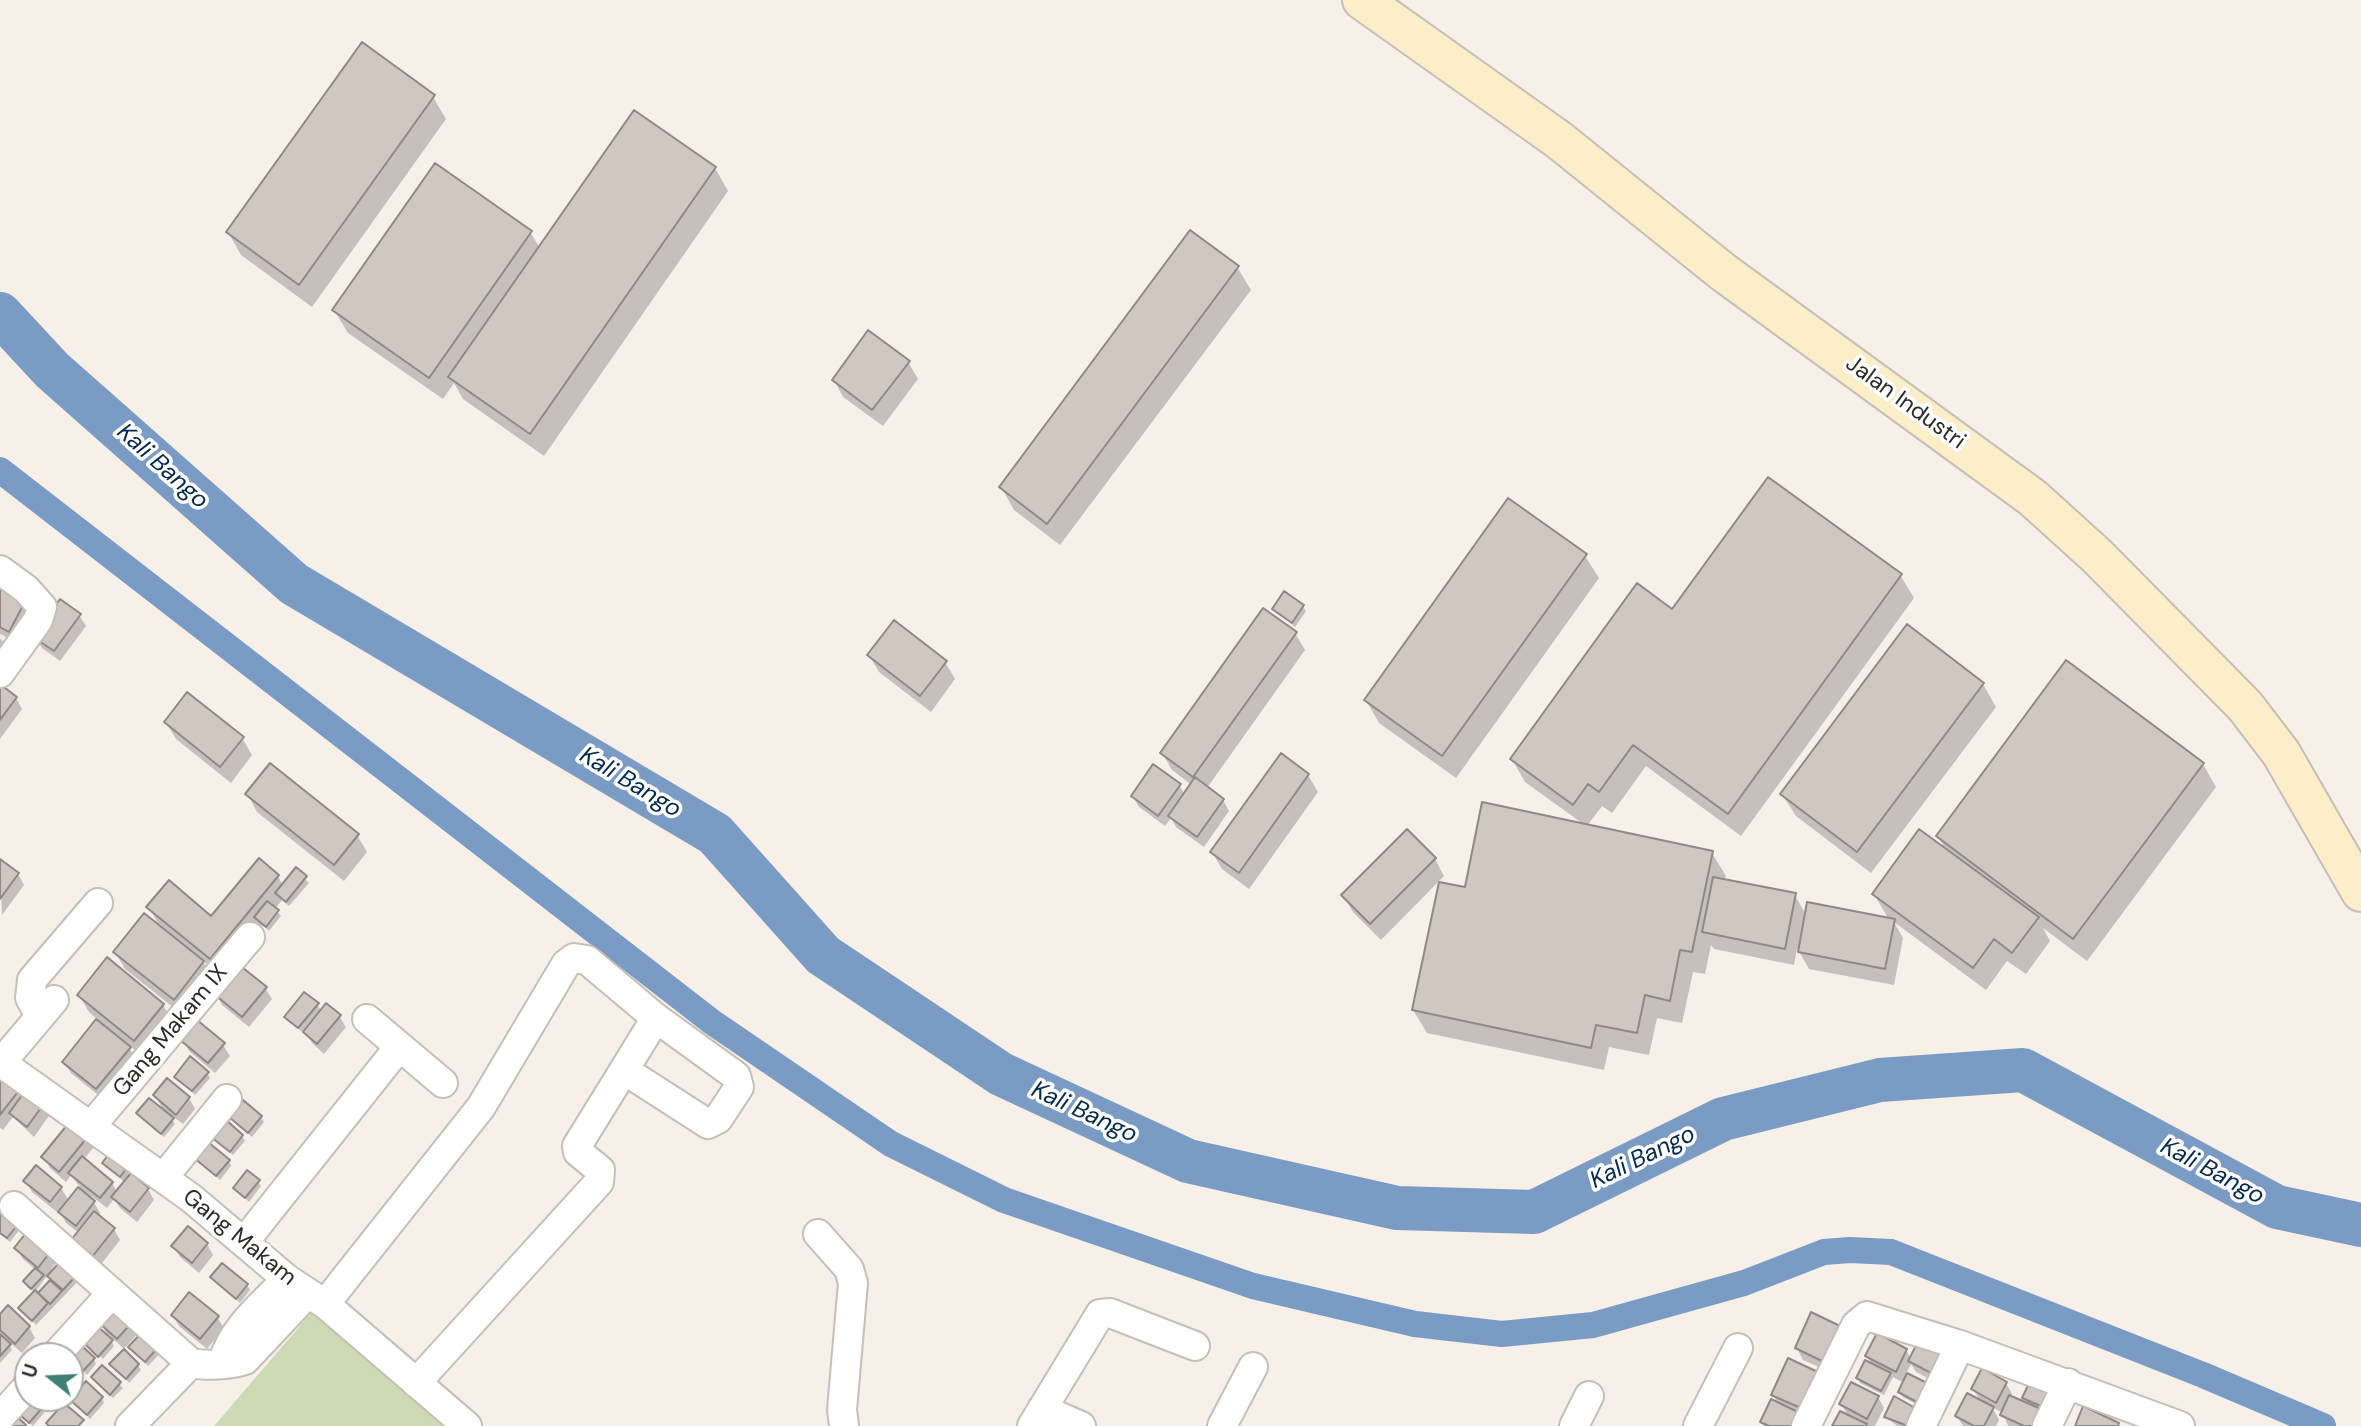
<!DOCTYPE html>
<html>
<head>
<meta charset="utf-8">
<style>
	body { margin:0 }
	#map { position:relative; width:2361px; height:1426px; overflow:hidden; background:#f7f0e8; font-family:"DM Sans",sans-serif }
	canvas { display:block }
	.north { position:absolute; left:14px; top:1342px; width:70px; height:70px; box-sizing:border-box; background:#fff; border:2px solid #ababa9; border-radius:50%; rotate:288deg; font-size:19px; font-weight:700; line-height:28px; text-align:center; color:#2e2c29 }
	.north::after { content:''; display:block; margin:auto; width:24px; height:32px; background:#3f8174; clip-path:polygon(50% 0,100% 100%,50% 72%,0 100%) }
</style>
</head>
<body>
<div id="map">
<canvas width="2361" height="1426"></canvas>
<div class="north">U</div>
</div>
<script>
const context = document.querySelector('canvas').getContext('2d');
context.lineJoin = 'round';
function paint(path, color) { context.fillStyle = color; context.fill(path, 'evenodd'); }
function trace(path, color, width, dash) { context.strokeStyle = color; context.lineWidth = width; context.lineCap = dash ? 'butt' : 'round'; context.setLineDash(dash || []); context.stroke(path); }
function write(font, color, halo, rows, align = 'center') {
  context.font = font + ' "DM Sans",sans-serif'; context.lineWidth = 7; context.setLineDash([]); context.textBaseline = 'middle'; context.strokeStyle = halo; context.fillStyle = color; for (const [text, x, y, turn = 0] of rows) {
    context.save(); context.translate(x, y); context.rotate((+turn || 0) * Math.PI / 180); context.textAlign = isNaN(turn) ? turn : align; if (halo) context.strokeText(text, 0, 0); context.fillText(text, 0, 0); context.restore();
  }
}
paint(new Path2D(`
	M311,1313L327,1319L451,1426H214Z`), '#cddbb5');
paint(new Path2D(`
	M433,97L446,119L312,307L241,255L228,232Z
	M715,168L728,191L544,456L463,399L454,383L443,399L348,333L334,310L530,232L540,248Z
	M1237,267L1251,290L1060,545L1014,510L1001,487Z
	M908,362L918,379L883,426L843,397L834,380Z
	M1585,556L1599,578L1456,778L1379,723L1366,700Z
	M1900,575L1914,598L1741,836L1646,766L1612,813L1602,806L1587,826L1712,853L1726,876L1724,881L1795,895L1806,915L1889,920L1874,894L1946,851L1938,836L2203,764L2216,787L2087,961L2043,928L2050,941L2026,974L2007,961L1986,990L1894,922L1903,938L1894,985L1809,969L1797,948L1794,965L1714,949L1711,945L1705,974L1693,972L1682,1023L1657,1018L1649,1055L1609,1047L1604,1070L1427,1033L1413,1010L1466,889L1586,826L1525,782L1512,759L1673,612Z
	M0,592L34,606L16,642L0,634Z
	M1303,606L1306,611L1295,627L1274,609Z
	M79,615L86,626L60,661L42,648L35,637Z
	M1908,627L1983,684L1996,707L1871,873L1796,816L1782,794Z
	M1295,633L1305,650L1207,788L1223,800L1229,811L1204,847L1176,827L1171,818L1165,826L1139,807L1133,796L1179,785L1185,795L1192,785L1172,770L1162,753Z
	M0,638L10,651L0,669Z
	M869,655L945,662L955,679L931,712L879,672Z
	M0,686L16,698L22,709L0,739Z
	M166,722L242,738L252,755L231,783L176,739Z
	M1308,775L1318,792L1249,889L1222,869L1212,852Z
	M248,795L357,835L367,852L344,881L257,812Z
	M1435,859L1444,876L1381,940L1353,912L1343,895Z
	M0,861L18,874L24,885L2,915Z
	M296,870L309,883L289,906L282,900L275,909L281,916L269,931L262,925L220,975L203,961L213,979L184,1016L125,969L115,952L161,929L149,907L211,918L278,876L283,886Z
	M265,988L272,999L249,1027L222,1005L216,994Z
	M79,995L163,1005L173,1022L144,1057L126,1043L136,1059L103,1099L71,1073L64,1062L98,1020L89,1012Z
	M317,1004L322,1012L339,1016L346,1027L324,1054L312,1043L304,1030L302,1032L286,1017Z
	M183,1040L223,1045L230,1056L215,1073L189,1051Z
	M207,1073L210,1078L195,1095L176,1077Z
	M0,1082L45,1102L51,1113L34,1137L13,1117L3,1130L0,1128Z
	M155,1095L189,1098L195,1109L183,1124L168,1113L175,1124L164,1137L138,1114L165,1113Z
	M231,1117H261L264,1122L252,1137Z
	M72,1122L95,1146L83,1160L112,1183L117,1192L125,1183L104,1163L135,1167L129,1173L148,1189L154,1200L137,1222L120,1208L114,1199L107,1208L90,1195L100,1213L98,1216L114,1229L120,1240L99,1267L80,1251L79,1233L66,1223L59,1210L57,1212L32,1192L26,1181L61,1188L69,1201L80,1187L71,1175L66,1182L50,1168L44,1157Z
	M242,1136L245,1141L233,1155L213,1137Z
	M197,1159L229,1161L231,1166L220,1180Z
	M258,1182L261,1186L249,1202L235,1188Z
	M0,1210L24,1224L10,1242L0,1234Z
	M30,1231L59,1259L51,1269L54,1271L84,1275L36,1325L20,1308L36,1294L25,1282L36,1270L23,1259L16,1248ZM48,1274L51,1281L39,1292L37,1290Z
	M207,1244L213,1255L199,1273L180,1257L174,1246Z
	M212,1277L247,1285L250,1290L240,1303Z
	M117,1302L141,1330L124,1349L108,1334L114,1346L103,1359L86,1343L110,1339L99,1321Z
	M8,1308L29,1327L35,1338L22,1353L8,1341L12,1350L0,1363V1316Z
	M1812,1314L1830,1372L1803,1360L1797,1348Z
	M173,1315L217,1317L224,1328L207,1349L179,1326Z
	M1921,1340L1943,1386L1916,1372L1911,1364L1906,1374L1926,1385L1920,1406L1903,1397L1900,1392L1904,1383L1893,1377L1884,1395L1860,1383L1858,1378L1873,1366L1867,1356L1906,1350L1911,1359Z
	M130,1347L164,1349L148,1366Z
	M72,1358L94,1359L96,1364L87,1375Z
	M112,1364L138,1365L141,1370L129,1383Z
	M70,1366L81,1379L70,1392Z
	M102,1367L123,1388L113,1398L93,1377Z
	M1819,1374L1803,1426H1764L1762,1422L1779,1405L1773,1395Z
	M2032,1382L2050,1413L2037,1407L2046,1422L2044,1426H2008L2003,1413L1992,1407L1999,1420L1996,1426H1963L1957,1416L1981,1402L1973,1389L2006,1383L2012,1394L2010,1397L2029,1406L2024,1397Z
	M1878,1397L1884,1408L1875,1426H1834L1849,1417L1841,1404Z
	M38,1398H63L52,1411Z
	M102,1398L104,1403L90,1419L71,1399Z
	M42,1409L44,1413L33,1426L17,1413Z
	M1886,1417L1913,1426H1897Z`), '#0003');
trace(new Path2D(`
	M0,470L712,1022L891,1144L1004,1200L1253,1286L1415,1324L1502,1334L1593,1325L1744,1283L1824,1252L1850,1250L1891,1252L2203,1375L2323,1426`), '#799bc4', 26);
trace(new Path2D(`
	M0,314L52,370L294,584L715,834L823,955L1001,1074L1188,1161L1397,1208L1534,1212L1723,1119L1880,1080L2023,1070L2277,1207L2361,1225`), '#799bc4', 44);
const building = new Path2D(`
	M362,42L435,95L299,285L226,232Z
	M634,110L716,167L530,434L448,377Z
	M435,163L532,231L429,378L332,310Z
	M1190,230L1239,266L1047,524L999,487Z
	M868,330L910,361L872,410L832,380Z
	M1768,477L1902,574L1728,814L1633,745L1599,792L1588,784L1573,805L1510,759L1637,583L1672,609Z
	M1508,498L1587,554L1442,756L1364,700Z
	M4,581L29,594L9,632L0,627V588Z
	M1284,591L1304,605L1292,623L1272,609Z
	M60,599L81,614L54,651L33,637Z
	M1263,608L1297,632L1193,777L1160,753Z
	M894,620L947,661L920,696L867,655Z
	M1907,624L1984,683L1857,852L1780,794Z
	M2066,660L2204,763L2073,939L1936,836Z
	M0,684L17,697L0,720Z
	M187,692L244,737L220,767L164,722Z
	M1281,753L1309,774L1239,873L1210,852Z
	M270,763L359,834L334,865L245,794Z
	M1153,764L1181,784L1158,816L1131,796Z
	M1195,777L1224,799L1197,837L1168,816Z
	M1482,802L1713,851L1692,952L1680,950L1670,1001L1645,995L1637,1033L1596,1025L1591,1048L1412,1010L1439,882L1465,887Z
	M1407,829L1436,858L1370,924L1341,895Z
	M1919,829L2039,917L2012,953L1994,939L1973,968L1872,894Z
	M259,858L279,875L210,959L146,907L169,880L211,916Z
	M0,859L19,873L0,899Z
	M296,867L307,876L286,902L275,893Z
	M1713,877L1796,893L1785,949L1702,932Z
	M267,901L279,910L266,927L254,917Z
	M1807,902L1895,919L1885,969L1798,952Z
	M144,913L204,961L174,1000L113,952Z
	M107,957L164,1004L134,1041L77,995Z
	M238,964L267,987L242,1017L214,994Z
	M304,992L319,1003L298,1028L284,1017Z
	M326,1003L341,1015L317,1044L303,1032Z
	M96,1019L131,1047L96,1089L62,1062Z
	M197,1020L225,1043L208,1063L180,1040Z
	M190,1056L209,1072L192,1091L174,1077Z
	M6,1071L24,1084L0,1115V1080Z
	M167,1078L190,1097L176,1115L153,1095Z
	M28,1087L46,1101L27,1127L9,1113Z
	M149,1098L174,1118L161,1134L136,1113Z
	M243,1100L262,1116L248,1133L229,1117Z
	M72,1119L90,1134L59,1172L41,1157Z
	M225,1119L243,1135L230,1152L211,1137Z
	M208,1142L230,1160L216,1176L194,1158Z
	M115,1146L133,1160L120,1177L102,1163Z
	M82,1156L113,1182L100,1198L68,1173Z
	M36,1165L62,1187L50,1202L23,1181Z
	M247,1170L260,1180L245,1198L233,1188Z
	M131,1173L149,1188L130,1212L111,1197Z
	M78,1187L95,1201L76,1226L58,1212Z
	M4,1203L23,1218L7,1238L0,1233V1208Z
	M94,1211L115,1228L92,1257L71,1240Z
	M188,1226L208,1243L192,1263L171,1246Z
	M30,1228L54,1247L38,1268L14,1248Z
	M67,1254L82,1269L63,1290L47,1276Z
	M222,1263L248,1284L236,1299L210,1277Z
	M35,1268L44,1275L31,1289L23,1281Z
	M50,1280L62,1291L50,1304L38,1293Z
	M35,1290L48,1303L32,1321L18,1308Z
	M189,1292L219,1316L200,1339L171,1315Z
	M116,1299L136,1318L117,1339L97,1321Z
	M8,1305L30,1326L15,1344L0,1330V1314Z
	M1811,1312L1840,1326L1824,1362L1795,1348Z
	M97,1326L113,1340L98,1357L83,1342Z
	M146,1328L162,1343L145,1362L128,1347Z
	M1877,1333L1907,1349L1896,1372L1865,1356Z
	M0,1334L11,1344L0,1356Z
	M1920,1338L1949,1353L1937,1376L1908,1361Z
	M81,1345L95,1358L83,1371L70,1358Z
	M124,1349L139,1364L126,1379L109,1364Z
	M1788,1358L1820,1373L1803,1409L1771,1395Z
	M1865,1360L1891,1373L1881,1391L1856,1378Z
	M70,1364L80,1373L70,1384Z
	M102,1365L121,1382L110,1395L91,1377Z
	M1982,1368L2007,1382L1996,1403L1971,1389Z
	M1907,1373L1927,1383L1917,1402L1898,1392Z
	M2031,1379L2056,1391L2048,1409L2022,1398Z
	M86,1381L103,1397L87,1415L69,1399Z
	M1851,1382L1879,1396L1867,1419L1839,1404Z
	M1967,1393L1994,1407L1984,1426H1974L1955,1416Z
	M2009,1395L2041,1409L2033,1426H2024L2000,1415Z
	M1894,1396L1917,1409L1908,1426L1884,1417Z
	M33,1398L43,1407L29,1423L12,1408Z
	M38,1398H56L48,1407Z
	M1771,1399L1798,1412L1792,1426H1769L1760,1422Z
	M64,1403L84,1420L78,1426H49L46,1423Z
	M2083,1406L2119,1423L2118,1426H2075Z
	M10,1410L26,1425L25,1426H0Z
	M1840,1411L1867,1424L1866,1426H1832Z`);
paint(building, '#d1c7c1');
trace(building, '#918883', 2);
const street = new Path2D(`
	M0,570L26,589L42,607L38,620L0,673
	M40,1016L30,998L32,980L98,903
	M367,1019L443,1083
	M0,1062L191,1198L287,1279L325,1304L467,1426
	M1,1063L54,1000
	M92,1125L250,937
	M163,1178L227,1099
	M14,1206L191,1363
	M818,1234L849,1269L853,1283L842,1410L844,1426
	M244,1242L399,1047
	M325,1304L481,1107L566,964L574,958L587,960L656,1018L624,1070
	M55,1356L112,1293
	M223,1362C232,1328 264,1303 287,1279
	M416,1383L599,1182L600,1170L578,1152L577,1146L624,1070L708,1124L718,1119L739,1087L736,1076L656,1018
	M1042,1409L1081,1426
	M0,1417L28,1386
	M130,1426L191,1363C204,1366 232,1365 245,1360L308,1293
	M1032,1426L1100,1314L1110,1313L1195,1346
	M1222,1426L1253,1367
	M1574,1426L1589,1396
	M1698,1426L1738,1348
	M1806,1426L1856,1325L1867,1316L1960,1345L2180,1426
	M1921,1426L1960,1345
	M2047,1426L2068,1383`);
const secondary = new Path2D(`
	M1362,0L1559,140L1723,272L2033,498L2097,556L2245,706L2281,753L2361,892`);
trace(street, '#c6bfb7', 32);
trace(secondary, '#c6bfb7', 42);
trace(street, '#fff', 28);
trace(secondary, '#fbeec9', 38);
write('23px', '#2e2c29', '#fff', [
	["Jalan Industri",1905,403,36],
	["Gang Makam IX",171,1031,-50],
	["Gang Makam",239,1238,39]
]);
write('italic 24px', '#042950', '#fff', [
	["Kali Bango",162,467,42],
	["Kali Bango",630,783,31],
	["Kali Bango",1084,1113,25],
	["Kali Bango",1643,1158,-26],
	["Kali Bango",2212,1172,28]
]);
</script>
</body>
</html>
